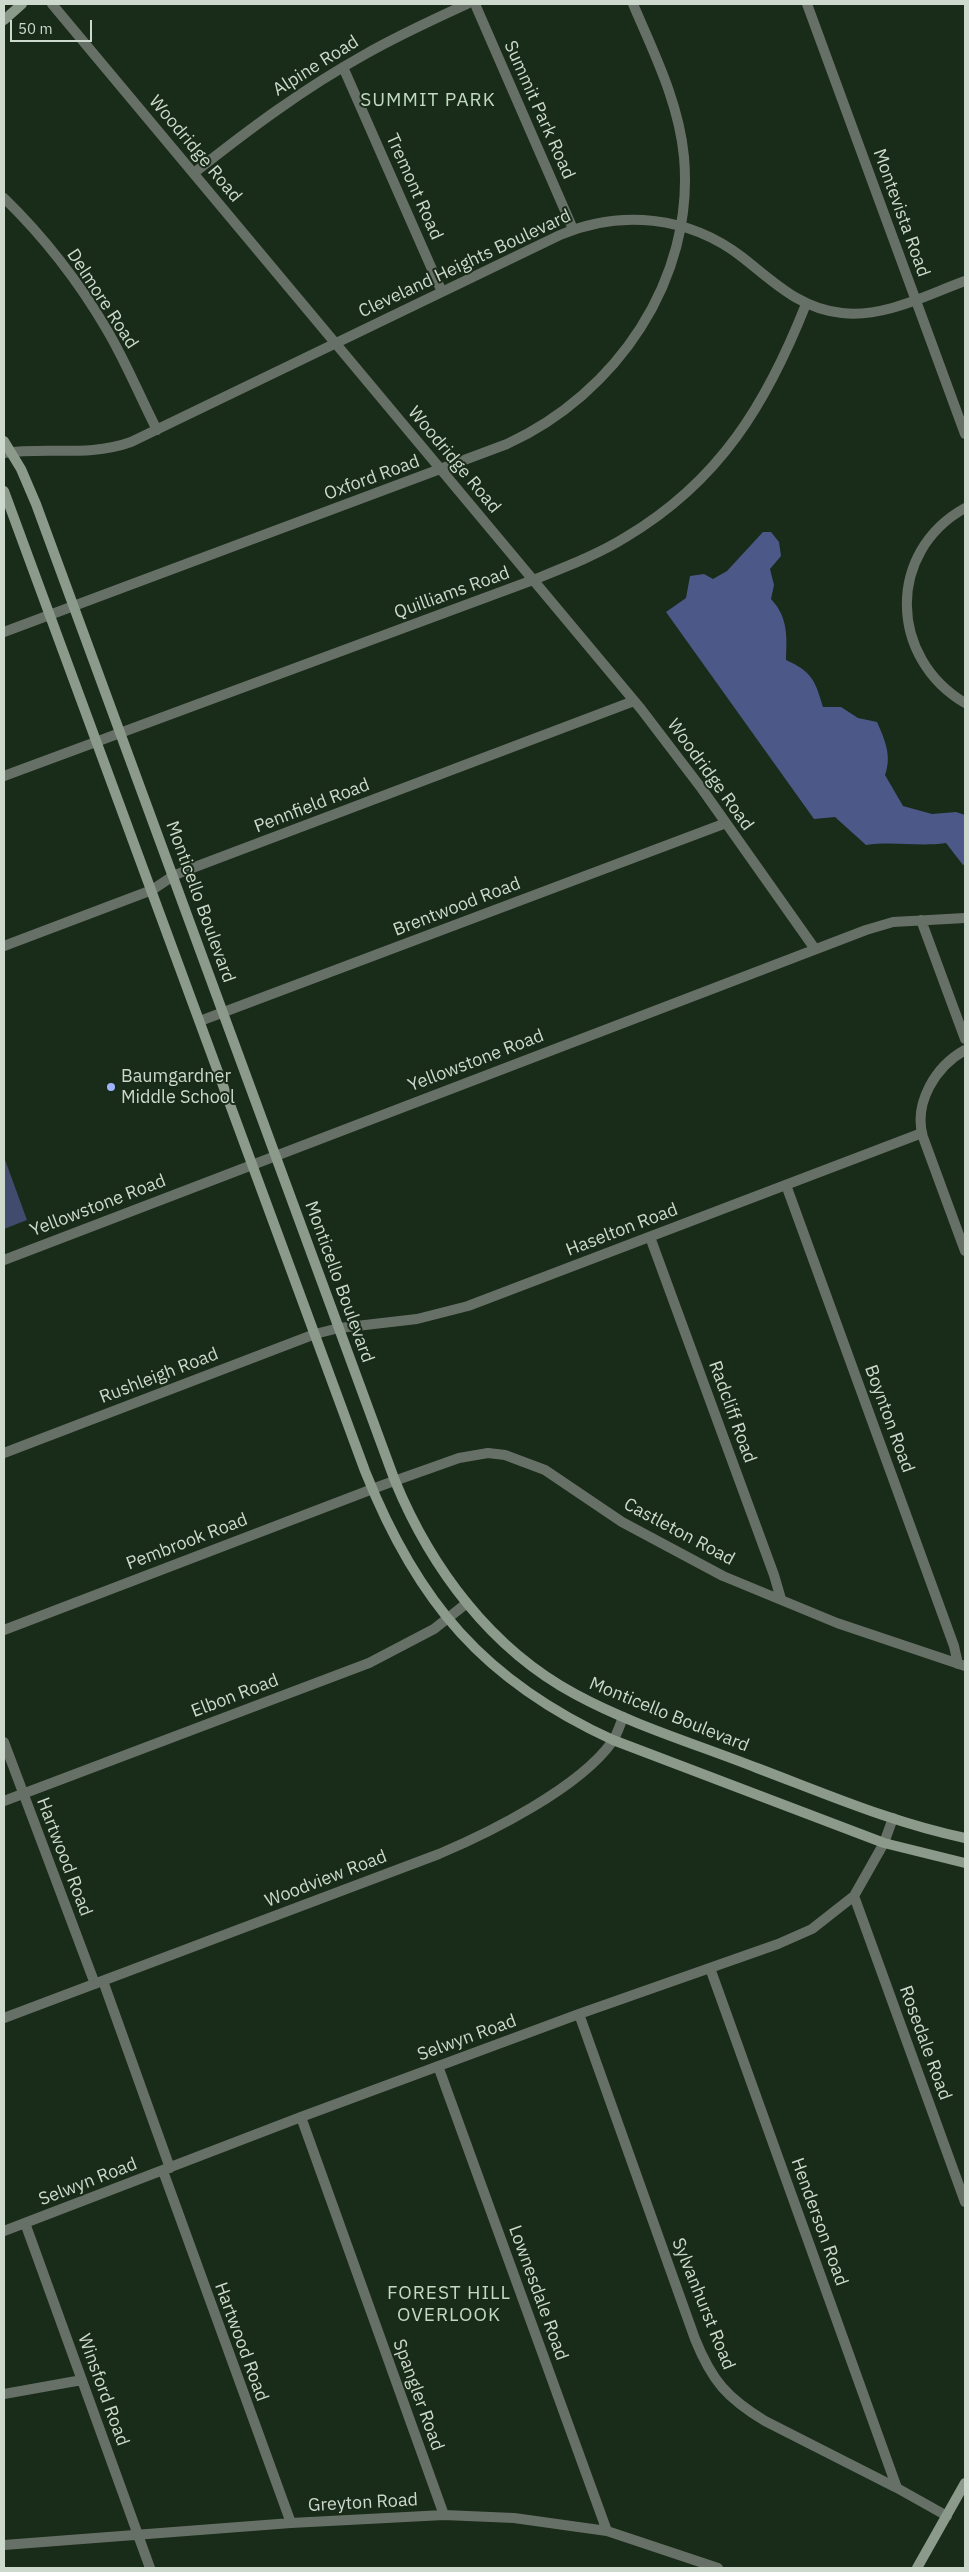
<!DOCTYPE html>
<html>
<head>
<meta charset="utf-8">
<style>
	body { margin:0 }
	#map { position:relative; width:969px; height:2572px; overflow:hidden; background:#192b19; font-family:"IBM Plex Sans",sans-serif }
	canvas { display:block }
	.frame { position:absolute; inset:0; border:5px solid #cdd9cd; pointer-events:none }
	.scale { position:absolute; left:10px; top:20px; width:82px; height:22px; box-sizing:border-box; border:2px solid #cdd9cd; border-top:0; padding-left:6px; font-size:15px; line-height:18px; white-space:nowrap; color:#cdd9cd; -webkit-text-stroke:4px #192b19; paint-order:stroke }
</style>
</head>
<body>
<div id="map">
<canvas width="969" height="2572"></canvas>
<div class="frame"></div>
<div class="scale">50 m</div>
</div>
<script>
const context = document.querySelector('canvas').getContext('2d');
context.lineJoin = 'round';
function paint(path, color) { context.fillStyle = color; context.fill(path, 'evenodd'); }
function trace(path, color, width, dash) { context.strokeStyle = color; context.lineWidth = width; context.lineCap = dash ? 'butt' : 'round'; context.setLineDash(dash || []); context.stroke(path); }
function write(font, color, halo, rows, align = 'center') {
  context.font = font + ' "IBM Plex Sans",sans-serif'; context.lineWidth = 4; context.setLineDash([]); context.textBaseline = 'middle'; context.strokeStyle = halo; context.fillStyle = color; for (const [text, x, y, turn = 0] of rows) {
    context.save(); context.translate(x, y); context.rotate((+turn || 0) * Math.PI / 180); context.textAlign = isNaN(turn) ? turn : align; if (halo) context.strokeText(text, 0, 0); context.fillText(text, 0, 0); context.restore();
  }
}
paint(new Path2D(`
	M4,1157L27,1220L4,1229Z`), '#414b6d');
paint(new Path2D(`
	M763,532H771L779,542L781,556L770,569L774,585L771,599C788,617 787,636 786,660C812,672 815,680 823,707H841L858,718L877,722C885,740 892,756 885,775L903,806L932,814L956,812L965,815V864L963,865L946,843C919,847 893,841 866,845L835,817L814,819L666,612L686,598L690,576L704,574L713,579L727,571Z`), '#4c5988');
trace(new Path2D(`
	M52,4L641,709L702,789L815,949
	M475,4L573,229
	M807,4L965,434
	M343,67L442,292
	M194,173C248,130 303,89 364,55C397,36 432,20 467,4
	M4,198C44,237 79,282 107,330C126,362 140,397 157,430
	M4,453C47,447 89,457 131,442L560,235C620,209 689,216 742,257C774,282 800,309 842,313C884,318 926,295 965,281
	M965,508C886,552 889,658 965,703
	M4,632L507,444C616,394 695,280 684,157C679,103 654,53 633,4
	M4,776L533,580C565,567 597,555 626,537C720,481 767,403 806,304
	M921,920L965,1039
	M4,946L152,890L173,876L187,870L634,701
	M200,1021L726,823
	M965,1050C936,1066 913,1103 923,1137L965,1251
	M786,1185L954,1646L958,1664
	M650,1237L774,1575L781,1599
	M4,1260L866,930L893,922L965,918
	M4,1453L315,1334L339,1328L417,1319L468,1306L922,1133
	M4,1630L383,1485L459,1458L488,1453L505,1455L545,1470L622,1522L723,1576L837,1623L965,1666
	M4,1742L95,1984
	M4,1801L369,1663L434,1629L467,1603
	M854,1896L965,2202
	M710,1968L897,2488
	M103,1981L170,2168
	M579,2014L695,2339C712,2381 727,2398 765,2421L897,2488L947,2516
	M4,2018L439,1854C491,1832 579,1788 612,1742C617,1735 620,1725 623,1717
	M438,2066L607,2531
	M301,2117L444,2515
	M163,2171L291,2523
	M25,2223L150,2568
	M4,2231L301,2117L579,2014L778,1944L812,1929L854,1896L884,1843L893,1818
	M4,2394L82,2380
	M4,2545L291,2523L444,2515L514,2518L607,2531L718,2568`), '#677066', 10);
trace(new Path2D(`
	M4,20L22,4
	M4,441L21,469L36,504L395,1481C431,1568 491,1649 575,1694C632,1725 696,1744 757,1768C826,1794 893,1823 965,1838
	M4,491L365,1471C417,1602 484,1681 613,1740L884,1843L965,1863
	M917,2568L965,2483`), '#8b9a8a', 10);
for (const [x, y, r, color] of [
	[111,1087,5,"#9eb4fd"]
]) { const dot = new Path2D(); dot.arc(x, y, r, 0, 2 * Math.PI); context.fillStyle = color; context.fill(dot); trace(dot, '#192b19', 2); }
write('18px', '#cdd9cd', '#192b19', [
	["Alpine Road",316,66,-32],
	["Summit Park Road",539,110,66],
	["Woodridge Road",195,149,50],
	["Tremont Road",414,187,66],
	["Montevista Road",901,213,70],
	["Cleveland Heights Boulevard",465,264,-25],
	["Delmore Road",102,299,57],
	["Woodridge Road",454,460,50],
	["Oxford Road",372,478,-20],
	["Quilliams Road",452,593,-20],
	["Woodridge Road",710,775,54],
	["Pennfield Road",312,806,-21],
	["Monticello Boulevard",200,902,70],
	["Brentwood Road",457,907,-21],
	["Yellowstone Road",476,1061,-21],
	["Yellowstone Road",98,1206,-21],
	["Haselton Road",622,1230,-21],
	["Monticello Boulevard",339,1282,70],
	["Rushleigh Road",159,1376,-21],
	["Radcliff Road",732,1412,70],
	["Boynton Road",889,1419,70],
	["Castleton Road",679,1532,28],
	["Pembrook Road",187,1542,-21],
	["Elbon Road",235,1696,-21],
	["Monticello Boulevard",669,1715,22],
	["Hartwood Road",64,1857,69],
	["Woodview Road",326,1879,-21],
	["Selwyn Road",467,2038,-20],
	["Rosedale Road",925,2043,70],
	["Selwyn Road",88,2182,-21],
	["Henderson Road",819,2222,70],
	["Lownesdale Road",538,2293,70],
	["Sylvanhurst Road",703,2304,68],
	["Hartwood Road",241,2342,70],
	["Winsford Road",103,2390,70],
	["Spangler Road",418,2395,70],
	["Greyton Road",363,2503,-3]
]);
write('18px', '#cdd9cd', '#192b19', [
	["Baumgardner",121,1077],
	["Middle School",121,1098]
], 'left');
context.letterSpacing = '1px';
write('19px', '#c2dac1', '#192b19', [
	["SUMMIT PARK",428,101],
	["FOREST HILL",449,2294],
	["OVERLOOK",449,2316]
]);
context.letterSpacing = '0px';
</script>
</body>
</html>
